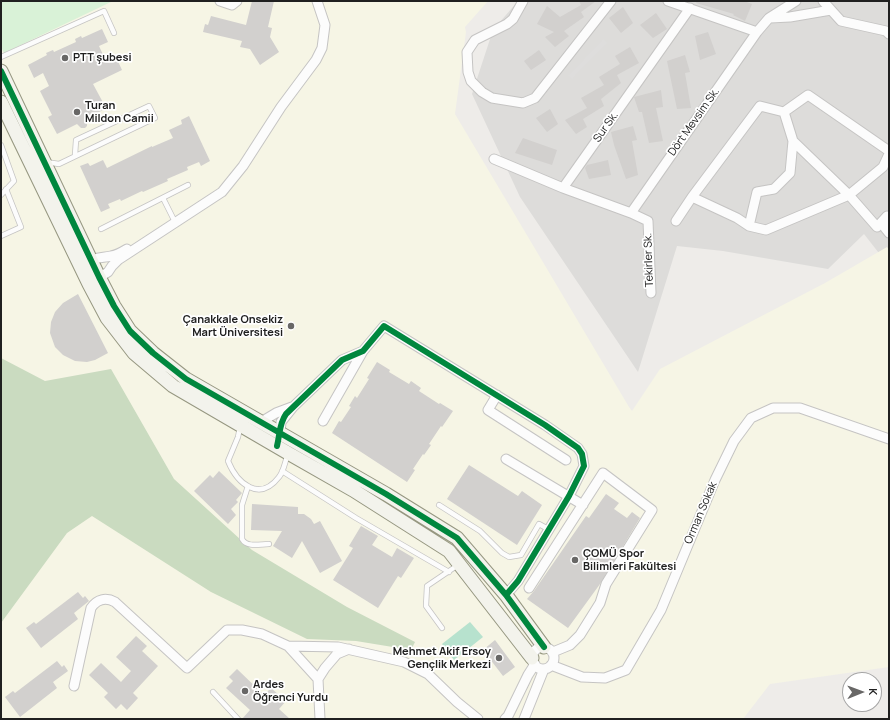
<!DOCTYPE html>
<html>
<head>
<meta charset="utf-8">
<style>
	body { margin:0 }
	#map { position:relative; width:890px; height:720px; overflow:hidden; background:#eeece9; font-family:Manrope,sans-serif }
	canvas { display:block }
	.frame { position:absolute; inset:0; border:2px solid #202020; pointer-events:none }
	.north { position:absolute; left:842px; top:672px; width:40px; height:40px; box-sizing:border-box; background:#fff; border:1px solid #a6a6a6; border-radius:50%; rotate:89deg; font-size:11px; font-weight:700; line-height:16px; text-align:center; color:#202020 }
	.north::after { content:''; display:block; margin:auto; width:14px; height:18px; background:#686766; clip-path:polygon(50% 0,100% 100%,50% 72%,0 100%) }
</style>
</head>
<body>
<div id="map">
<canvas width="890" height="720"></canvas>
<div class="frame"></div>
<div class="north">K</div>
</div>
<script>
const context = document.querySelector('canvas').getContext('2d');
context.lineJoin = 'round';
function paint(path, color) { context.fillStyle = color; context.fill(path, 'evenodd'); }
function trace(path, color, width, dash) { context.strokeStyle = color; context.lineWidth = width; context.lineCap = dash ? 'butt' : 'round'; context.setLineDash(dash || []); context.stroke(path); }
function write(font, color, halo, rows, align = 'center') {
  context.font = font + ' Manrope,sans-serif'; context.lineWidth = 3.5; context.setLineDash([]); context.textBaseline = 'middle'; context.strokeStyle = halo; context.fillStyle = color; for (const [text, x, y, turn = 0] of rows) {
    context.save(); context.translate(x, y); context.rotate((+turn || 0) * Math.PI / 180); context.textAlign = isNaN(turn) ? turn : align; if (halo) context.strokeText(text, 0, 0); context.fillText(text, 0, 0); context.restore();
  }
}
paint(new Path2D(`
	M518,1H889V266L864,234L828,269L723,251L677,246L638,372L520,197L472,94L493,30Z`), '#dddcda');
paint(new Path2D(`
	M1,1H488L465,27L466,32L455,114L629,407L632,411L660,369L825,283L887,247L889,250V667L770,684L743,719H1Z`), '#f6f5e5');
paint(new Path2D(`
	M1,358L45,381L111,369L174,479L252,550L347,607L415,642L411,650L356,641L307,639L211,592L92,516L67,533L1,623Z`), '#cadbc0');
paint(new Path2D(`
	M1,1H113L4,53L1,47Z`), '#d9f2d7');
paint(new Path2D(`
	M470,622L483,637L454,660L442,644Z`), '#b7e2ce');
paint(new Path2D(`
	M603,39L607,43L572,79L568,76Z`), '#dedddc');
paint(new Path2D(`
	M252,1H274L268,27L272,28L270,37L279,52L260,65L250,49L240,47L242,41L203,32L205,24L208,25L211,16L246,25Z
	M579,1H596L581,12L584,17L564,31L569,36L555,47L545,37L554,32L537,24L547,6L560,17L581,5Z
	M697,1H744L752,4L745,21L733,15L734,14L696,3Z
	M623,7L633,23L621,33L609,18Z
	M656,13L667,29L653,38L640,25Z
	M102,29L108,42L99,46L105,59L115,55L122,70L93,84L106,108L87,119V126L85,128H81L77,124L57,134L48,117L52,115L40,91L49,86L43,73L34,78L28,65L47,55L46,53L53,50L54,52L76,42L75,39L81,36L82,38Z
	M708,32L716,54L700,60L695,36Z
	M630,47L639,63L617,75L621,83L601,99L604,106L583,119L587,127L576,134L565,120L587,108L581,98L604,85L599,77L620,64L615,56Z
	M539,50L546,60L531,70L524,61Z
	M685,55L690,72L685,73L691,108L677,109L667,61Z
	M661,90L663,107L656,108L663,141L649,143L642,112H639L634,97Z
	M550,109L558,124L547,132L536,118Z
	M189,116L210,161L201,166L199,162L187,167L188,170L167,179L168,181L143,192L142,191L121,201L120,199L108,204L110,208L101,212L80,166L88,163L90,166L103,160L107,168L152,146V147L173,138L169,130L182,124L181,120Z
	M633,126L637,140L632,141L638,175L626,179L614,145L611,132Z
	M523,138L557,150L552,165L515,153Z
	M608,160L611,175L589,179L585,168L587,165Z
	M78,294L108,353L95,360L87,362L75,361L63,355L55,347L50,333L51,322L55,312L63,303Z
	M377,362L390,370L389,372L409,384L411,381L421,388L419,391L439,404L440,403L453,411L442,427L441,426L429,444L431,445L424,455L423,454L413,469L415,470L407,482L332,433L339,421L341,422L351,407L349,406L355,396L357,398L369,379L367,378Z
	M469,465L518,496L522,491L542,505L517,545L447,499Z
	M219,471L242,493L236,500L238,502L231,509L236,515L228,524L194,491L210,475L213,478Z
	M606,494L619,503L614,509L627,518L632,512L640,518L600,584L568,628L527,599L534,591L586,516L589,518Z
	M252,504L298,507V514H304L311,519L314,524L320,521L342,561L320,573L302,541L292,558L273,546L282,531L251,530Z
	M361,526L378,536L372,545L392,557L397,548L414,558L401,578L398,576L378,608L333,580L353,548L349,546Z
	M78,592L83,598L85,596L89,601L74,613L78,619L41,648L26,628L34,622L36,624Z
	M136,636L147,646L142,651L158,666L133,693L138,698L127,710L121,704L116,709L104,697L108,693L89,675L101,663L121,682L131,671L116,657Z
	M495,640L515,667L503,676L483,650Z
	M57,661L62,667L64,665L68,671L53,682L57,688L20,717L5,697L13,691L15,693Z
	M237,669L264,695L271,688L286,701L279,709L290,719H242L250,710L226,688L233,681L229,677Z`), '#d2d0ce');
const lane = new Path2D(`
	M1,57L104,11L114,33
	M1,145L14,181L1,195
	M46,162L59,164L155,118L149,106L76,140L75,155
	M163,198L174,220
	M101,229L188,185
	M1,236L21,227L6,189
	M240,427L238,437L228,461C237,483 259,503 279,477C284,471 285,461 288,454
	M282,471L356,518L449,572
	M248,486L242,505V539C247,548 260,544 269,544
	M439,505L480,531L502,553L509,557L521,555L539,524L550,530
	M442,628L426,606L427,586L458,565
	M213,692L238,719`);
const street = new Path2D(`
	M220,1L232,5L237,1
	M523,1L513,19L507,24L475,40L467,52L468,72L471,81L482,92L492,98L523,103L535,98L611,1
	M668,1L757,32
	M823,1L841,21L886,31L889,34
	M770,18L790,17L831,10
	M784,112L793,141L849,195L877,227L887,216
	M494,159L563,188L631,213L648,221L651,293
	M563,188L690,8
	M692,197L760,106L784,112L808,95L889,151
	M631,213L757,32L769,18L796,1
	M887,217L885,228L889,233
	M676,221L692,197L737,218L749,226L766,230L849,195L883,167L889,154
	M749,226L757,192L774,189L790,173L793,141
	M86,263C94,257 102,258 111,256C117,255 122,252 127,249
	M95,280L108,272L112,266L118,260L222,192L243,166L281,107L316,60L322,48L325,25L317,1
	M497,395L488,410L566,460
	M323,421L363,351
	M261,422L276,413L292,407
	M280,434L281,422L293,407L342,360L363,351L384,326L545,425L578,448L582,454L584,466L569,496L518,581L506,595
	M506,459L583,505
	M529,588L603,473L652,510L606,584L600,603L580,635L570,645L553,652
	M288,646L318,679
	M532 658a11 11 0 1 1 22 0a11 11 0 1 1-22 0Z
	M551,665L582,677L605,678L626,670L661,610L715,480L734,441L751,418L773,408H800L889,439
	M74,686L91,608C97,599 106,597 115,602L187,668L227,630H242L262,634L288,646L338,647L404,662L428,674L457,702L478,719
	M320,719L318,679L325,668L337,654L349,649
	M505,719L508,716L528,675L535,664
	M524,719L544,669`);
const secondary = new Path2D(`
	M1,71L99,277L114,306L130,331L153,353L186,379L386,494L457,538L506,595L544,647
	M1,102L89,284L107,318L134,353L173,386L288,453L353,490L449,551L532,658`);
trace(lane, '#c5c4c3', 6);
trace(street, '#c5c4c3', 11);
trace(secondary, '#969781', 15);
trace(lane, '#fcfcfc', 4.5);
trace(street, '#fcfcfc', 9);
trace(secondary, '#f3f3ec', 13);
trace(new Path2D(`
	M1,71L99,277L114,306L130,331L153,353L186,379L386,494L457,538L506,595L544,647
	M277,446C280,434 279,424 286,414L342,360L363,351L384,326L545,425L578,448L582,454L584,466L569,496L518,581L506,595`), '#00873e', 6);
for (const [x, y, r, color] of [
	[65,58,4,"#686766"],
	[77,112,4,"#686766"],
	[291,326,4,"#686766"],
	[575,560,4,"#686766"],
	[499,658,4,"#686766"],
	[245,691,4,"#686766"]
]) { const dot = new Path2D(); dot.arc(x, y, r, 0, 2 * Math.PI); context.fillStyle = color; context.fill(dot); trace(dot, '#fff', 1.5); }
write('bold 11px', '#202020', '#fff', [
	["PTT şubesi",73,58],
	["Turan",85,106],
	["Mildon Camii",85,119],
	["Çanakkale Onsekiz",283,320,"right"],
	["Mart Üniversitesi",283,333,"right"],
	["ÇOMÜ Spor",583,554],
	["Bilimleri Fakültesi",583,567],
	["Mehmet Akif Ersoy",491,652,"right"],
	["Gençlik Merkezi",491,665,"right"],
	["Ardes",253,685],
	["Öğrenci Yurdu",253,698]
], 'left');
write('11px', '#202020', '#fff', [
	["Dört Mevsim Sk.",694,122,-55],
	["Sur Sk.",606,127,-55],
	["Tekirler Sk.",649,260,-92],
	["Orman Sokak",701,513,-67]
]);
</script>
</body>
</html>
